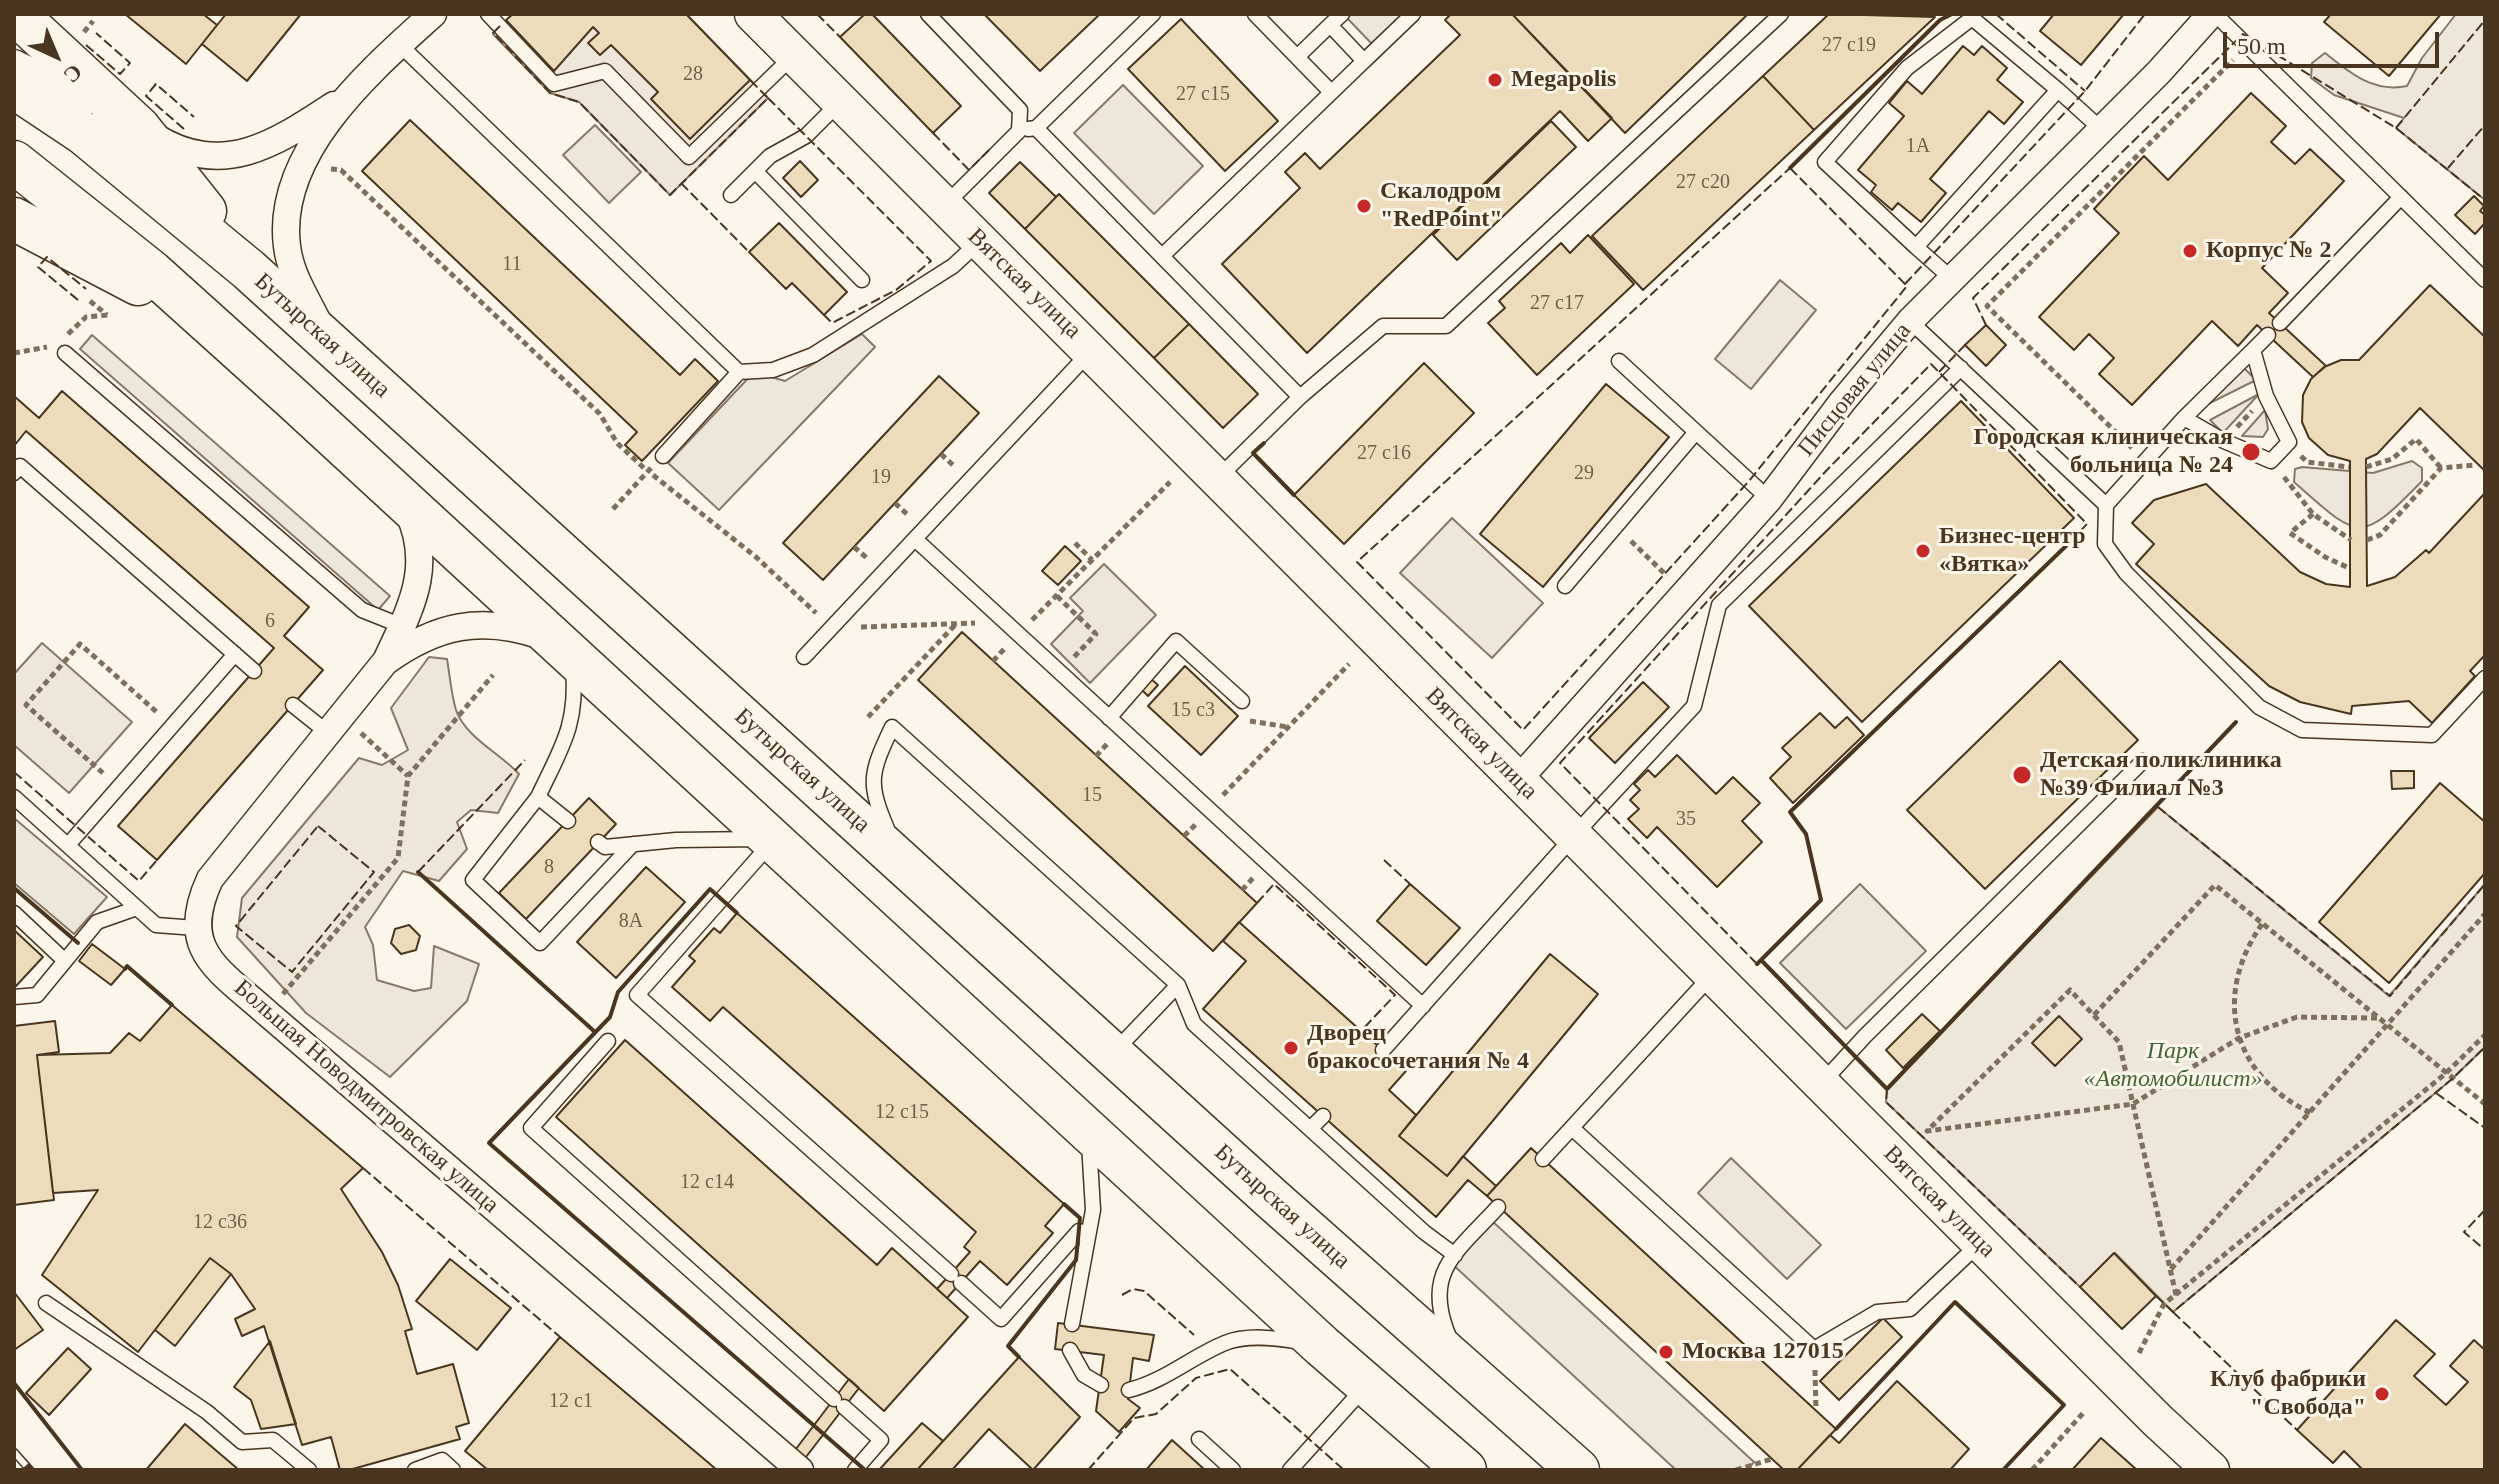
<!DOCTYPE html>
<html>
<head>
<meta charset="utf-8">
<style>
	body { margin:0 }
	#map { position:relative; width:2499px; height:1484px; overflow:hidden; background:#fbf6e9; font-family:Georgia,serif }
	canvas { display:block }
	.frame { position:absolute; inset:0; border:16px solid #4a3520; pointer-events:none }
	.north { position:absolute; left:16px; top:16px; width:80px; height:80px; -webkit-text-stroke:6px #fbf6e9; paint-order:stroke; rotate:136deg; font-size:22px; font-weight:700; line-height:32px; text-align:center; color:#4a3520 }
	.north::after { content:''; display:block; margin:auto; width:28px; height:36px; background:#4a3520; clip-path:polygon(50% 0,100% 100%,50% 72%,0 100%) }
	.scale { position:absolute; left:2223px; top:32px; width:216px; height:36px; box-sizing:border-box; border:4px solid #4a3520; border-top:0; padding-left:10px; font-size:24px; line-height:28px; white-space:nowrap; color:#4a3520; -webkit-text-stroke:6px #fbf6e9; paint-order:stroke }
</style>
</head>
<body>
<div id="map">
<canvas width="2499" height="1484"></canvas>
<div class="frame"></div>
<div class="north">С</div>
<div class="scale">50 m</div>
</div>
<script>
const context = document.querySelector('canvas').getContext('2d');
context.lineJoin = 'round';
function paint(path, color) { context.fillStyle = color; context.fill(path, 'evenodd'); }
function trace(path, color, width, dash) { context.strokeStyle = color; context.lineWidth = width; context.lineCap = dash ? 'butt' : 'round'; context.setLineDash(dash || []); context.stroke(path); }
function write(font, color, halo, rows, align = 'center') {
  context.font = font + ' Georgia,serif'; context.lineWidth = 6; context.setLineDash([]); context.textBaseline = 'middle'; context.strokeStyle = halo; context.fillStyle = color; for (const [text, x, y, turn = 0] of rows) {
    context.save(); context.translate(x, y); context.rotate((+turn || 0) * Math.PI / 180); context.textAlign = isNaN(turn) ? turn : align; if (halo) context.strokeText(text, 0, 0); context.fillText(text, 0, 0); context.restore();
  }
}
const green = new Path2D(`
	M513,14H686L768,98L670,195L579,102L550,93L493,34Z
	M2456,14H2485V200L2396,128L2404,118L2334,95L2311,78L2312,63L2325,53C2350,73 2373,93 2407,86L2422,58Z
	M1123,85L1203,166L1154,214L1074,133Z
	M595,125L641,172L609,203L563,155Z
	M1780,280L1816,310L1751,389L1715,359Z
	M2243,367L2256,380L2206,405Z
	M2259,394L2223,433L2210,420Z
	M2265,410L2268,429L2263,437L2242,436Z
	M2412,461L2422,468V481C2359,546 2359,539 2294,482L2295,469L2302,467L2373,473Z
	M1452,518L1543,603L1492,658L1400,573Z
	M1104,564L1156,615L1090,683L1051,644L1083,611L1070,598Z
	M42,643L132,722L69,793L14,745V674Z
	M429,657L447,659C450,676 451,694 456,710C465,737 501,754 519,774L498,813L471,810L457,822L467,849L439,881L403,871L365,927L373,945L377,980L414,991L431,988L434,946L479,964L467,1001L390,1077L306,1013L237,937L242,898L359,758L382,765L408,750L391,708Z
	M2158,807L2389,996L2485,884V1047L2452,1079L2173,1312L2115,1253L2080,1287L1886,1102L1887,1089Z
	M1731,1158L1821,1245L1787,1279L1698,1193Z`);
paint(green, '#ede6d9');
trace(green, '#887966', 2);
const parking = new Path2D(`
	M1352,14H1405L1373,45L1347,18Z
	M862,334L875,347L719,510L668,463L754,372L785,381Z
	M92,335L390,596L378,610L80,349Z
	M14,818L107,897L74,934L14,883Z
	M1860,884L1926,951L1846,1029L1780,963Z
	M1491,1220L1754,1462L1747,1470H1676L1451,1263Z`);
paint(parking, '#ede7d9');
trace(parking, '#887966', 2);
const building = new Path2D(`
	M125,14H203L217,25L186,64Z
	M226,14H301L247,81L202,44Z
	M513,14H686L750,80L690,139L651,99L658,92L611,45L600,55L588,43L599,33L593,27L554,71L506,20Z
	M865,14H872L961,106L933,133L840,37Z
	M984,14H1100L1040,71Z
	M1451,14H1512L1612,118L1588,141L1560,111L1307,353L1222,264L1300,188L1285,172L1305,153L1320,169L1460,35L1445,20Z
	M1512,14H1748L1625,133Z
	M1829,14L1935,17L1814,130L1763,76Z
	M2054,14H2124L2081,65L2040,31Z
	M2331,14H2441L2389,76L2324,22Z
	M1181,19L1278,121L1225,171L1128,69Z
	M1963,46L1974,55L1982,46L2007,68L1997,80L2023,102L2004,124L1989,111L1930,179L1946,193L1921,222L1898,203L1892,210L1871,192L1876,185L1858,170L1904,116L1889,103L1907,81L1922,94Z
	M1763,76L1814,130L1643,290L1592,236Z
	M2251,93L2286,126L2271,142L2295,164L2310,149L2344,181L2262,268L2288,293L2269,313L2326,366L2313,377L2257,325L2238,346L2212,321L2132,405L2099,374L2114,358L2089,334L2074,350L2039,317L2119,233L2094,209L2118,183L2144,156L2168,180Z
	M410,120L680,375L695,359L718,381L642,461L625,445L637,432L362,171Z
	M1551,121L1576,147L1457,260L1433,235Z
	M800,161L818,180L801,197L783,178Z
	M1020,162L1056,197L1025,229L989,193Z
	M1059,194L1189,324L1154,358L1025,229Z
	M2474,196L2484,206L2480,211L2485,215V223L2475,234L2455,215Z
	M779,223L847,292L824,315L792,283L786,289L749,252Z
	M1588,235L1634,284L1537,375L1488,323L1505,308L1499,301L1561,243L1570,253Z
	M2430,285L2485,337V471L2420,408L2377,454L2366,459V467L2367,586L2395,577L2426,550L2429,553L2485,493V655L2470,671L2475,676L2432,723L2409,701L2352,706L2351,714L2300,702L2269,686L2136,564L2154,544L2132,523L2154,500L2206,484L2300,572L2326,584L2350,587V461L2328,455L2309,438L2302,422L2303,395L2311,379L2324,367L2341,360H2359Z
	M1189,324L1258,394L1223,428L1154,358Z
	M1986,325L2006,345L1986,366L1965,345Z
	M1424,363L1474,413L1344,544L1294,495Z
	M939,376L979,413L823,580L783,543Z
	M1606,384L1669,437L1543,587L1480,534Z
	M62,391L309,607L284,636L323,670L157,860L118,826L274,648L26,431L14,446V396L39,418Z
	M1961,401L2074,518L1862,722L1749,606Z
	M1065,546L1081,561L1058,585L1042,571Z
	M962,632L1257,903L1213,951L918,680Z
	M2060,661L2138,740L1985,889L1907,810Z
	M1185,666L1238,716L1201,755L1148,706Z
	M1151,679L1158,685L1148,696L1141,689Z
	M1643,682L1669,707L1615,763L1589,738Z
	M1820,713L1835,728L1847,717L1864,735L1793,803L1770,778L1791,757L1782,748Z
	M1677,755L1716,794L1733,777L1760,803L1742,821L1762,842L1717,887L1657,827L1647,838L1628,819L1639,809L1630,800L1640,790L1634,784L1648,770L1655,777Z
	M2391,771H2414V788L2392,789Z
	M2440,783L2485,822V873L2389,983L2319,922Z
	M589,798L616,824L526,919L499,893Z
	M646,867L685,902L616,978L577,942Z
	M1410,884L1460,928L1426,965L1377,921Z
	M737,913L1064,1204L1045,1226L1053,1233L1007,1285L980,1261L947,1298L937,1289L970,1252L964,1247L976,1232L723,1007L710,1021L672,987L695,961L689,956L714,928L720,933Z
	M1239,922L1406,1071L1389,1090L1416,1115L1399,1136L1447,1176L1463,1156L1496,1186L1487,1196L1468,1180L1436,1217L1203,1009L1246,961L1223,941Z
	M409,925L420,936L416,950L401,954L391,943L395,929Z
	M14,930L43,957L16,986L14,984Z
	M92,944L125,969L111,985L79,961Z
	M1550,954L1598,994L1447,1176L1399,1136Z
	M172,1005L363,1168L341,1189L382,1252L398,1285L412,1329L405,1331L417,1374L453,1364L469,1423L456,1427L460,1439L349,1470H340L331,1437L302,1445L264,1326L242,1336L235,1319L255,1309L231,1274L210,1258L138,1352L42,1275L98,1190L53,1193L37,1055L110,1053L129,1033L140,1041Z
	M1922,1014L1940,1031L1903,1068L1886,1050Z
	M2059,1016L2082,1039L2055,1066L2032,1043Z
	M55,1021L59,1052L37,1055L54,1200L14,1205V1026Z
	M625,1040L877,1265L892,1248L968,1317L884,1411L556,1117Z
	M1531,1148L1836,1429L1797,1470H1784L1487,1196Z
	M2114,1253L2156,1296L2122,1329L2080,1287Z
	M210,1258L231,1274L175,1346L155,1330Z
	M450,1259L511,1308L477,1350L416,1301Z
	M14,1292L43,1330L14,1350Z
	M1883,1318L1902,1337L1839,1400L1820,1381Z
	M2396,1320L2435,1354L2414,1376L2446,1405L2468,1382L2450,1366L2474,1340L2485,1350V1470H2363L2344,1451L2333,1463L2297,1430Z
	M1058,1323L1154,1335L1149,1361L1133,1358L1128,1399L1140,1408L1119,1432L1096,1411L1104,1355L1055,1349Z
	M560,1337L580,1354L717,1470H488L465,1451Z
	M270,1341L296,1424L261,1429L251,1400L234,1387Z
	M68,1348L91,1369L49,1415L26,1393Z
	M1019,1357L1080,1417L1033,1470L989,1429L952,1470H917Z
	M849,1379L859,1388L796,1470H780Z
	M1897,1381L1969,1449L1950,1470H1797L1830,1435L1839,1443Z
	M922,1423L943,1441L917,1470H879Z
	M185,1424L239,1470H146Z
	M2101,1438L2137,1470H2072Z
	M1172,1440L1205,1470H1146Z`);
paint(building, '#ecdcbc');
trace(building, '#4a3520', 2);
const lane = new Path2D(`
	M488,14L554,84L605,71L689,157L794,55
	M928,14L1020,110L1019,131L945,205
	M1255,14L1331,92
	M1342,14L1330,25L1364,61L1413,14
	M2215,14L2485,280
	M399,44L739,372L773,370L813,355L953,266L980,241
	M1297,57L1330,25
	M1036,128L1300,397L1383,326H1446L1781,14
	M1028,129L1036,128L1153,14
	M755,171L862,280
	M731,195L770,156L806,136L840,102
	M1916,247L1825,162L1907,68L1972,18L2058,90
	M1162,256L1364,61
	M1951,278L1916,247L2058,90L2102,130
	M1910,321L2106,505L2184,418L2224,441L2271,461L2289,442L2266,396L2253,350L2268,335
	M2280,323L2401,197
	M65,353L362,610L402,626
	M1619,361L1769,499
	M2184,418L2253,350
	M663,456L739,372
	M14,473L20,466L254,671
	M1219,477L1300,397
	M2106,505L2105,544L2126,573L2259,707L2302,730L2432,735L2485,678
	M915,539L1423,1006
	M1565,586L1696,432
	M804,657L1089,353
	M293,705L328,733
	M1109,718L1176,641L1242,701
	M14,797L156,925L196,928
	M538,797L473,880L540,943L633,844
	M568,821L538,797C561,748 578,725 573,669
	M888,831C867,782 870,774 892,727L1178,985L1194,1024L1424,1232L1455,1255
	M598,842L605,847L676,840L760,839
	M772,842L637,995L951,1274
	M68,845L235,654
	M14,913L65,961
	M14,997L37,995L97,922L137,908
	M608,1041L531,1128L834,1399
	M1383,1050L1590,818L1694,706L1719,605L1961,368
	M1115,1051L1178,985
	M1820,1085L1865,1036L2143,761
	M1572,1128L1814,1349L1877,1312L1910,1309L1981,1242
	M1310,1129L1323,1116
	M1543,1159L1711,976
	M961,1283L1001,1319L1079,1231L1088,1233
	M46,1303L207,1412L242,1442L273,1440L309,1470
	M1072,1324L1093,1210L1089,1143
	M1450,1339C1421,1273 1456,1253 1498,1207
	M1070,1350L1084,1375L1101,1385
	M1129,1390C1165,1381 1191,1357 1225,1343C1247,1334 1277,1338 1300,1342
	M844,1407L881,1440L855,1470
	M1199,1439L1233,1470
	M415,1470L442,1460L453,1470
	M1290,1470L1364,1388`);
const street = new Path2D(`
	M14,63L90,100
	M155,137C224,179 276,143 334,105
	M317,320C305,296 290,273 287,246C275,152 371,70 433,14
	M542,636C481,615 436,625 385,662L210,879C177,950 218,969 267,1013L800,1470
	M386,661C410,609 435,567 407,509
	M1517,781L1769,499L1842,402L1910,321L2159,72L2211,14`);
const secondary = new Path2D(`
	M753,14L2157,1420L2211,1470`);
const primary = new Path2D(`
	M16,14L139,128L205,211
	M14,87L83,133L249,270L1271,1198L1578,1470
	M14,162L152,272L292,398L1322,1346L1465,1470
	M14,219L138,284`);
trace(lane, '#4a3520', 17);
trace(street, '#4a3520', 29);
trace(secondary, '#4a3520', 39);
trace(primary, '#4a3520', 45);
trace(new Path2D(`
	M84,32L93,21
	M331,169L341,170L600,414L617,443L645,469
	M90,301L107,315
	M68,334L86,317L108,315
	M14,353L47,347
	M2237,427L2252,411
	M2132,448L1987,306L2233,60
	M941,454L954,466
	M2301,456L2307,462L2349,467
	M2366,467L2392,459L2416,439L2441,468
	M653,475L756,557L816,613
	M2284,477L2313,514L2351,540
	M895,503L909,516
	M613,509L651,468
	M2313,514L2290,533L2325,557L2349,568
	M2367,540L2380,535L2441,468L2475,465
	M1631,541L1667,576
	M1075,543L1092,560
	M854,547L868,559
	M1057,596L1096,634L1074,657
	M1032,620L1170,482
	M861,627L975,623
	M993,661L1006,647
	M868,717L955,625
	M1250,721L1288,727
	M361,733L408,776
	M1096,756L1109,742
	M103,773L26,705L80,644L159,714
	M1223,795L1349,664
	M1184,836L1197,823
	M1242,890L1255,876
	M2262,924C2212,996 2231,1075 2311,1113
	M283,994L398,858L408,776L493,675
	M2094,1015L2215,885L2485,1104
	M2171,1269L2485,914
	M2176,1295L2119,1042L2070,990L1927,1131L2133,1104L2239,1038L2297,1017L2377,1018
	M2139,1353L2164,1304L2445,1074L2485,1035
	M1815,1370L1816,1410
	M1736,1470L1772,1459
	M2032,1470L2085,1411`), '#7f6f5c', 5, [6, 4]);
trace(lane, '#fbf6e9', 14);
trace(street, '#fbf6e9', 26);
trace(secondary, '#fbf6e9', 36);
trace(primary, '#fbf6e9', 42);
const rail = new Path2D(`
	M14,1452L30,1470`);
trace(rail, '#4a3520', 9);
trace(rail, '#fbf6e9', 6, [18]);
trace(new Path2D(`
	M817,14L840,37
	M1996,14L2085,91
	M500,26L493,33L550,93L579,102L670,195L768,98L750,80
	M86,45L120,74L130,63L96,33
	M768,98L931,261L896,290L832,323L824,315
	M2396,128L2485,20
	M184,129L146,96L156,84L194,117
	M933,133L969,170L990,149
	M1790,168L1907,286L1749,481L1523,730L1357,562Z
	M2448,168L2485,125
	M681,183L749,252
	M1905,284L2085,91L2145,14
	M78,300L38,267L47,257L86,289
	M1986,325L1973,298L2243,34L2396,128L2485,200
	M1939,372L1965,345
	M14,772L139,881L157,860
	M2158,807L2390,996L2485,884
	M318,826L374,872L292,972L236,926Z
	M1384,860L1410,884
	M418,872L525,760
	M1257,903L1274,884L1395,995L1361,1031
	M1757,964L1560,763L1826,471L1931,364L2087,524L2066,546
	M1887,1089L1886,1102L2080,1287
	M2436,1093L2485,1128
	M363,1168L560,1337
	M2485,1210L2464,1232L2485,1250
	M1122,1295L1133,1289L1144,1291L1194,1335
	M2156,1296L2173,1312L2452,1079L2485,1047
	M2173,1312L2297,1430
	M1088,1470L1134,1418L1156,1414L1196,1378L1230,1369L1344,1470`), '#4a3520', 2, [10, 4]);
trace(new Path2D(`
	M1790,168L1940,20L1952,14
	M1264,443L1253,453L1294,495
	M418,872L595,1032
	M14,888L78,943
	M737,913L710,889L618,992L610,1017L489,1143L865,1470
	M1761,960L1887,1089L2236,722
	M1757,964L1821,900L1806,834L1790,812L2066,546
	M125,969L127,966L172,1005
	M1019,1357L1008,1346L1076,1260L1080,1218L1064,1204
	M14,1383L82,1470
	M1836,1429L1955,1302L2064,1405L2003,1470`), '#4a3520', 4);
for (const [x, y, r, color] of [
	[1495,80,8,"#c62828"],
	[1364,206,8,"#c62828"],
	[2190,251,8,"#c62828"],
	[2251,452,10,"#c62828"],
	[1923,551,8,"#c62828"],
	[2022,775,10,"#c62828"],
	[1291,1048,8,"#c62828"],
	[1666,1352,8,"#c62828"],
	[2382,1394,8,"#c62828"]
]) { const dot = new Path2D(); dot.arc(x, y, r, 0, 2 * Math.PI); context.fillStyle = color; context.fill(dot); trace(dot, '#fbf6e9', 3); }
write('20px', '#725f47', null, [
	["27 с19",1849,46],
	["28",693,75],
	["27 с15",1203,95],
	["1А",1918,147],
	["27 с20",1703,183],
	["11",512,265],
	["27 с17",1557,304],
	["27 с16",1384,454],
	["29",1584,474],
	["19",881,478],
	["6",270,622],
	["15 с3",1193,711],
	["15",1092,796],
	["35",1686,820],
	["8",549,868],
	["8А",631,922],
	["12 с15",902,1113],
	["12 с14",707,1183],
	["12 с36",220,1223],
	["12 с1",571,1402]
]);
write('bold 24px', '#4a3520', '#fbf6e9', [
	["Megapolis",1511,80],
	["Скалодром",1380,192],
	["\"RedPoint\"",1380,220],
	["Корпус № 2",2206,251],
	["Городская клиническая",2233,438,"right"],
	["больница № 24",2233,466,"right"],
	["Бизнес-центр",1939,537],
	["«Вятка»",1939,565],
	["Детская поликлиника",2040,761],
	["№39 Филиал №3",2040,789],
	["Дворец",1307,1034],
	["бракосочетания № 4",1307,1062],
	["Москва 127015",1682,1352],
	["Клуб фабрики",2366,1380,"right"],
	["\"Свобода\"",2366,1408,"right"]
], 'left');
write('24px', '#4a3520', '#fbf6e9', [
	["Вятская улица",1024,284,44],
	["Бутырская улица",322,336,42],
	["Писцовая улица",1855,390,-51],
	["Вятская улица",1481,744,45],
	["Бутырская улица",802,771,42],
	["Большая Новодмитровская улица",366,1097,41],
	["Вятская улица",1939,1202,45],
	["Бутырская улица",1282,1207,42]
]);
write('italic 24px', '#436837', '#fbf6e9', [
	["Парк",2173,1052],
	["«Автомобилист»",2173,1080]
]);
</script>
</body>
</html>
